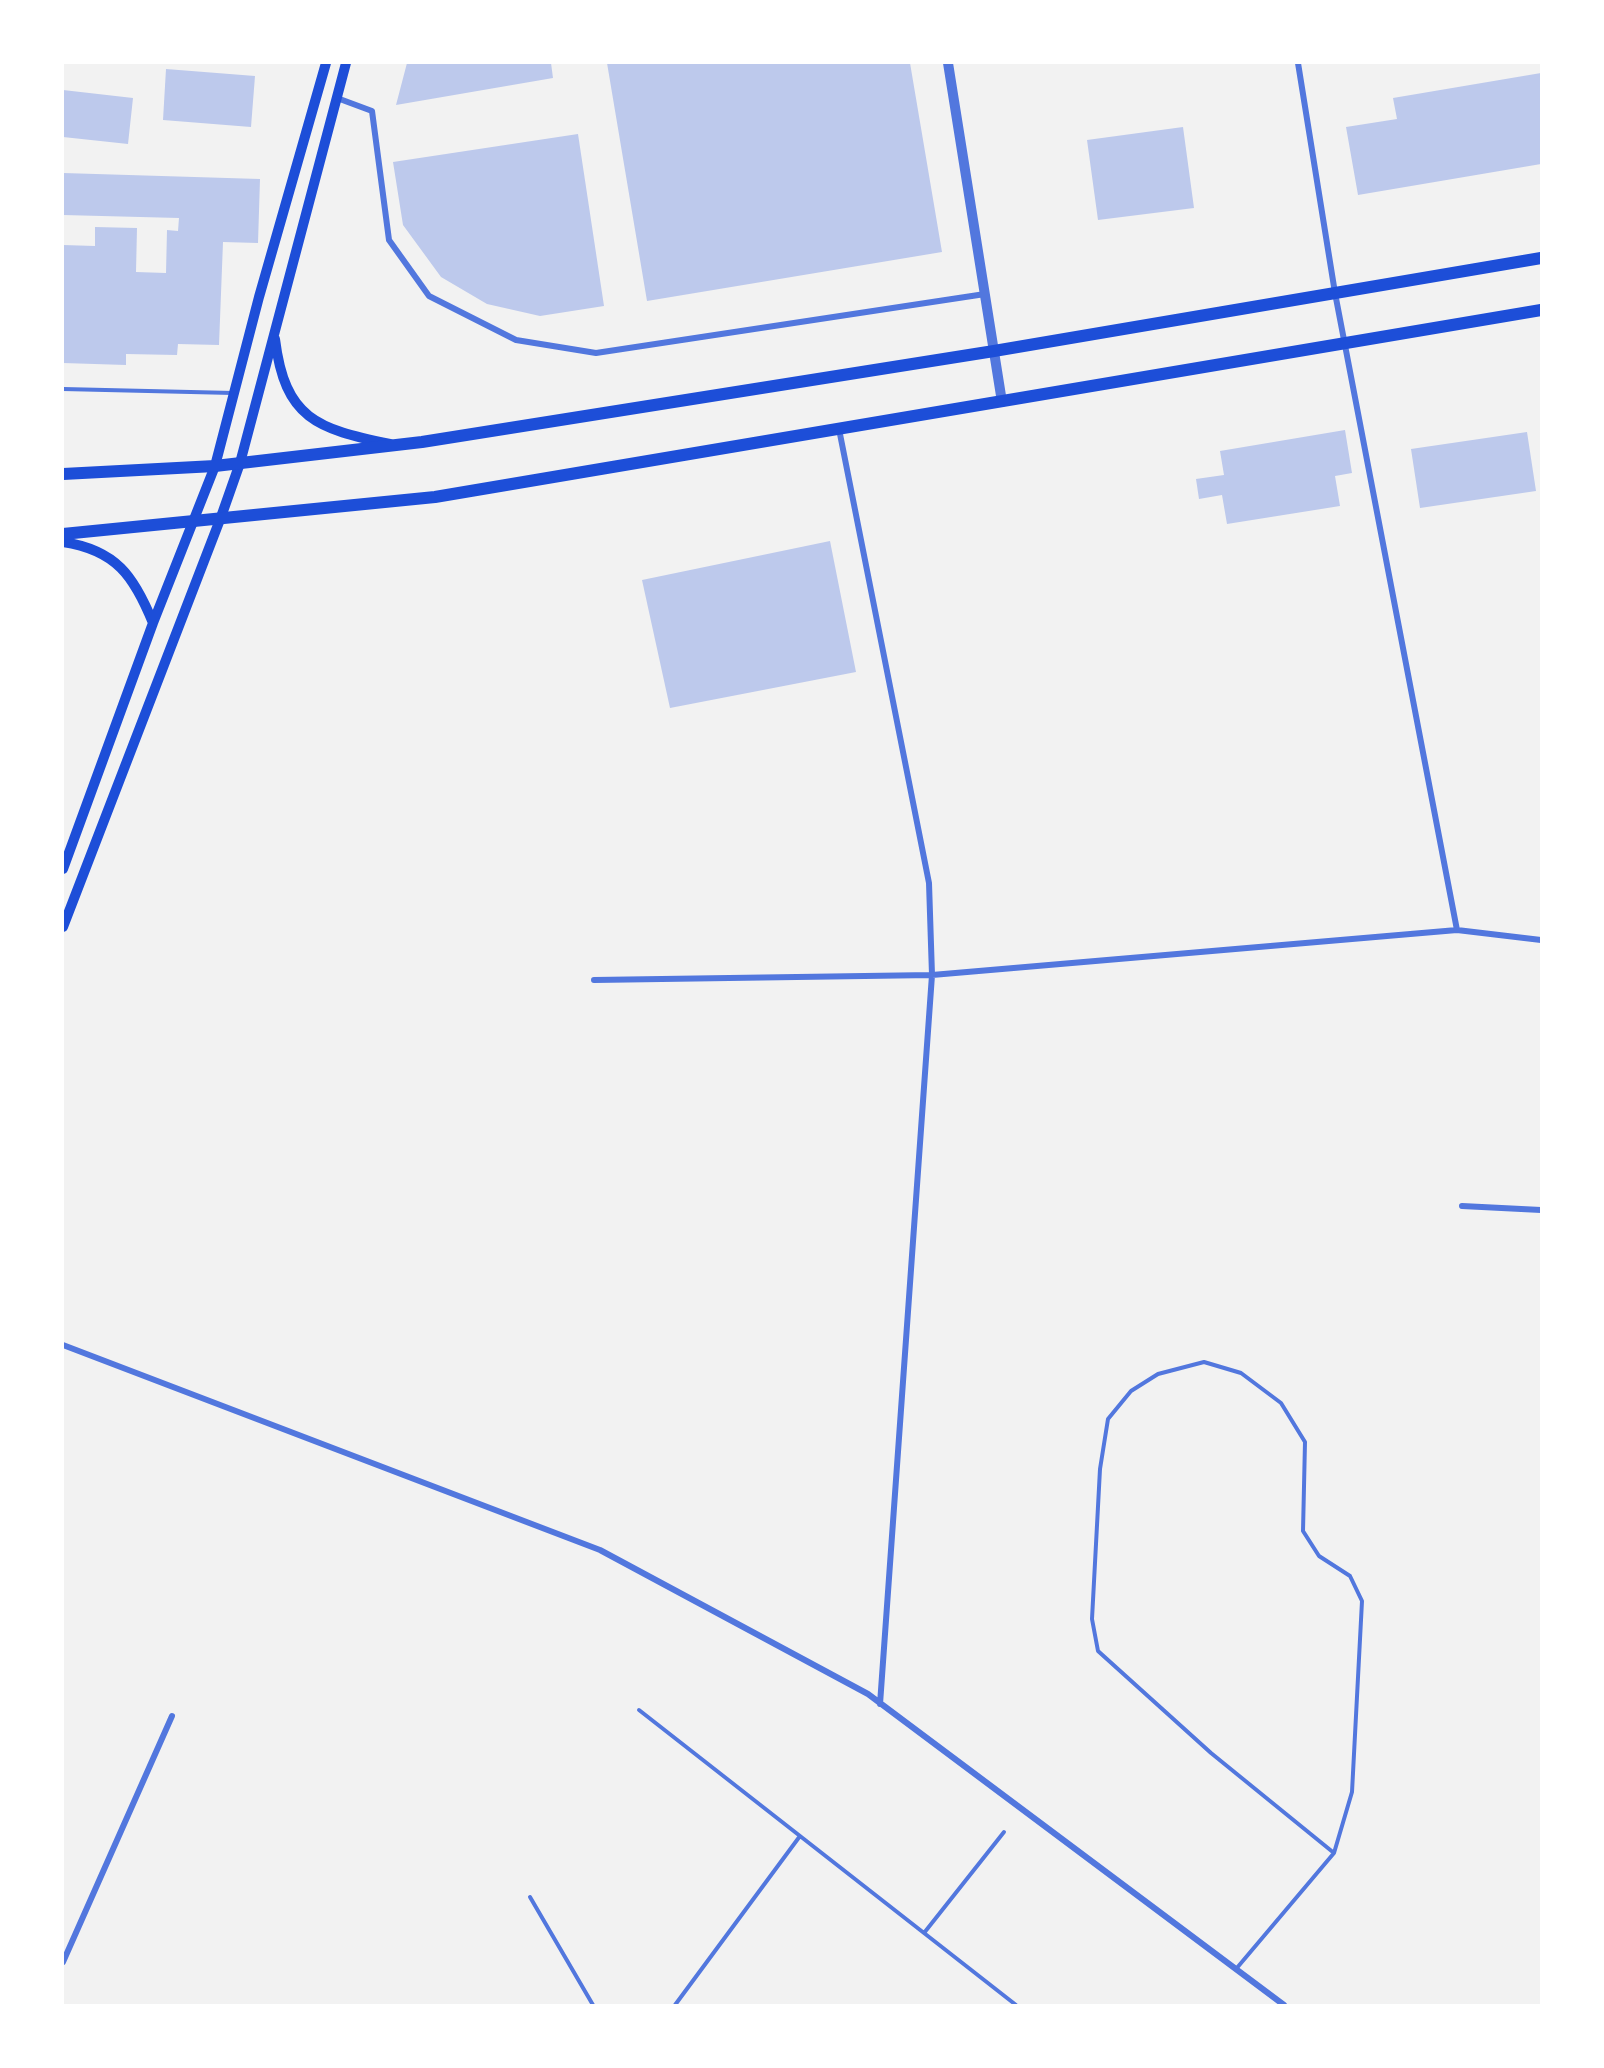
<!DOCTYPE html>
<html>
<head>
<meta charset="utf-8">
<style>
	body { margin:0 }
	#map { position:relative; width:1604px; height:2068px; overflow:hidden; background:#f2f2f2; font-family:Figtree,sans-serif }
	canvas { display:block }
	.frame { position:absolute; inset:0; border:64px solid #fff; pointer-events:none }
</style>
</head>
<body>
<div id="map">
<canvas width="1604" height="2068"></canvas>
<div class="frame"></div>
</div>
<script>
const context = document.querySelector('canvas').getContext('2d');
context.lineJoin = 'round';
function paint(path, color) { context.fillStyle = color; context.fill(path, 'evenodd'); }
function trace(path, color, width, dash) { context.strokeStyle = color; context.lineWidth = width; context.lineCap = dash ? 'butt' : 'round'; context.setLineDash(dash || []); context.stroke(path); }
paint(new Path2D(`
	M407,63H551L553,78L396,105Z
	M607,63H910L942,252L647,301Z
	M166,69L255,76L251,127L163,120Z
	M1541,73V164L1358,195L1346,127L1397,119L1393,98Z
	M63,90L133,98L128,144L63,137Z
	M1183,127L1194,208L1098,220L1087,140Z
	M578,134L604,306L540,316L487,304L441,277L403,225L393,162Z
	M63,173L260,179L258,243L223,242L219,345L178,344L177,355L126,354V365L63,363V245L95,246V227L137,228L136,272L166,273L167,230L178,231L179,218L63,215Z
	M1345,430L1352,473L1335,476L1340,506L1227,524L1222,495L1199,499L1196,479L1224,475L1220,451Z
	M1527,432L1536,491L1420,508L1411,449Z
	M830,541L856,672L670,708L642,580Z`), '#bdc9ec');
trace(new Path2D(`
	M63,389L233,393
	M639,1710L1016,2005
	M530,1897L593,2005
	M924,1933L1004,1832
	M1236,1969L1334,1853L1352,1792L1362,1601L1350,1576L1319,1556L1303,1531L1305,1442L1281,1403L1241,1373L1204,1362L1158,1374L1131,1391L1108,1419L1100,1469L1092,1619L1098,1651L1211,1753L1334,1853
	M675,2005L800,1836`), '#5277de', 4);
trace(new Path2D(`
	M1298,63L1335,293L1457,930
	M337,98L372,111L389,240L429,296L516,340L596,353L985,294
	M839,429L929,883L932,975L880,1704
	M594,980L932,975L1457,930L1541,940
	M1462,1206L1541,1210
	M63,1345L600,1550L868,1694L1284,2005
	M63,1962L172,1716`), '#5277de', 6);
trace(new Path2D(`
	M948,63L1002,402`), '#5277de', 10);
trace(new Path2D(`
	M275,339C285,419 317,429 390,444
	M63,542C116,550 134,576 153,623
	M63,869L153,623L215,466L259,297L326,63
	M63,927L221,517L240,463L346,63`), '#1d4ed8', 10);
trace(new Path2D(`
	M63,474L215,466L422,442L994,351L1541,258
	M63,534L435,497L1541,310`), '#1d4ed8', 12);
</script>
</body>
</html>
